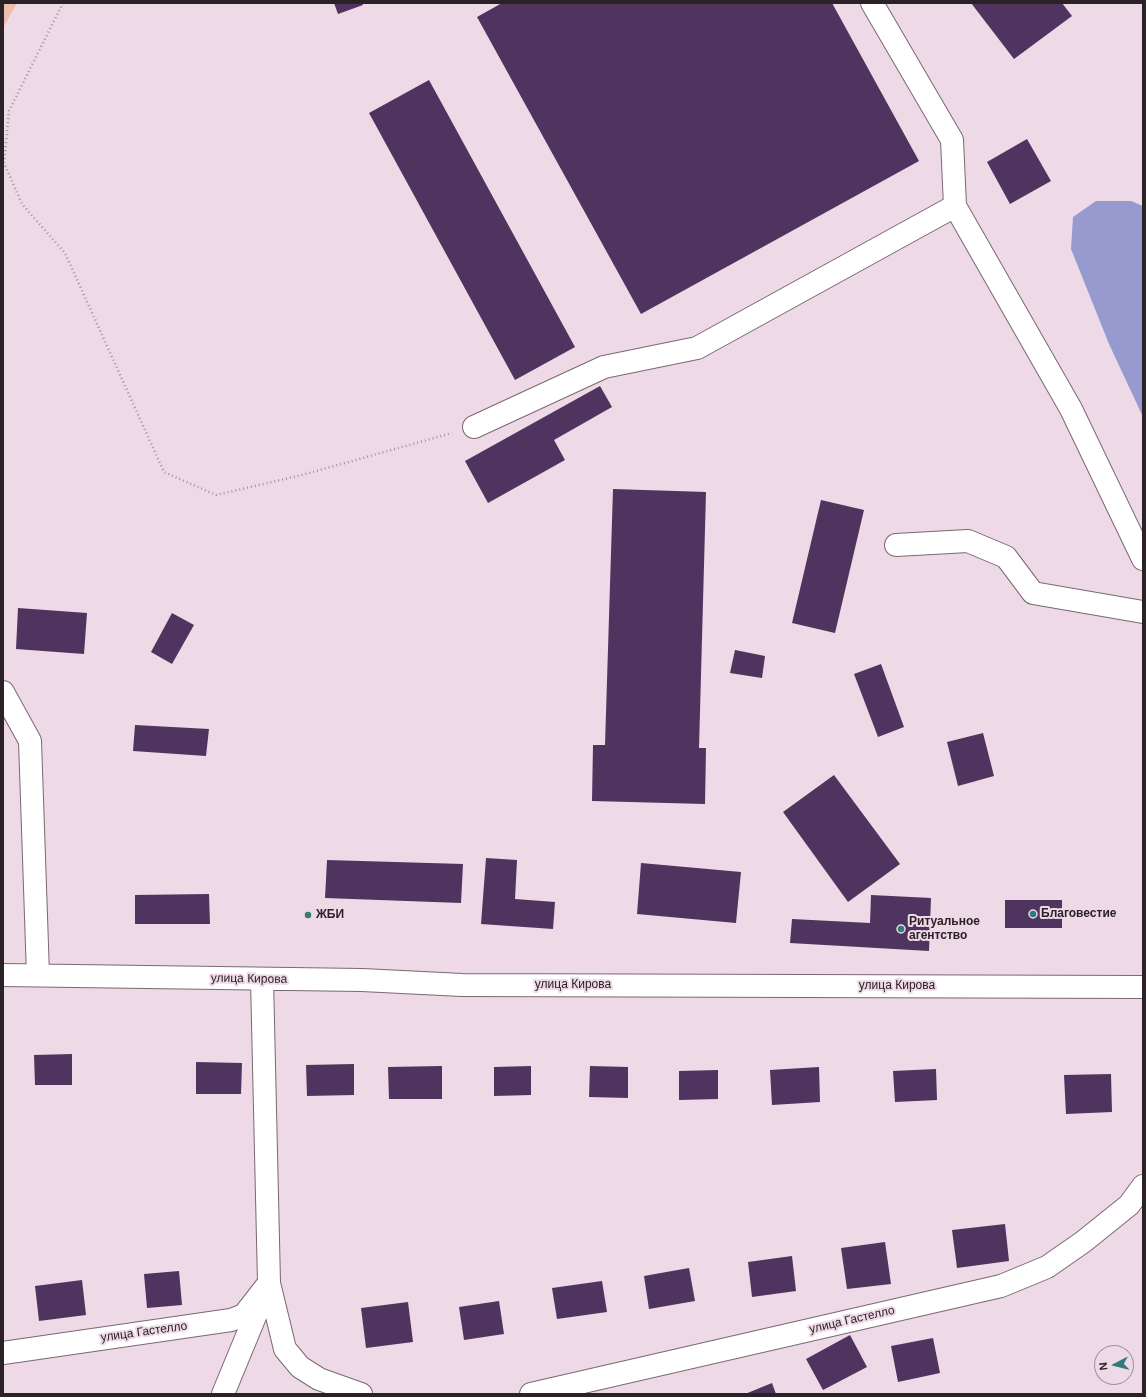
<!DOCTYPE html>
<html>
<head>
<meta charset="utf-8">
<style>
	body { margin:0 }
	#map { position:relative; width:1146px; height:1397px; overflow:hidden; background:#eed9e6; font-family:Helvetica,sans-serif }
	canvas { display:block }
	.frame { position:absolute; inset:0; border:4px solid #2a2227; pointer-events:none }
	.north { position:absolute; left:1094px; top:1345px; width:40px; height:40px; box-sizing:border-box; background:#eed9e6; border:1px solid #a0909a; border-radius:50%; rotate:263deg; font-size:11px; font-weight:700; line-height:16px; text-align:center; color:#2a2227 }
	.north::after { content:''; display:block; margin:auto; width:14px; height:18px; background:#327b77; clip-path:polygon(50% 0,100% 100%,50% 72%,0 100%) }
</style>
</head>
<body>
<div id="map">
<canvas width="1146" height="1397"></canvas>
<div class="frame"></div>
<div class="north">N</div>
</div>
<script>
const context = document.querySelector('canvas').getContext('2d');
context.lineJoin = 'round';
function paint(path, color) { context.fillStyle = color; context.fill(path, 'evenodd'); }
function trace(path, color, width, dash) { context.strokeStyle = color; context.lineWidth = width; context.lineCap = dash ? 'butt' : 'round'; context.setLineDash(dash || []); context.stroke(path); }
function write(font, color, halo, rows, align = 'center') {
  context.font = font + ' Helvetica,sans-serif'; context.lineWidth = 4; context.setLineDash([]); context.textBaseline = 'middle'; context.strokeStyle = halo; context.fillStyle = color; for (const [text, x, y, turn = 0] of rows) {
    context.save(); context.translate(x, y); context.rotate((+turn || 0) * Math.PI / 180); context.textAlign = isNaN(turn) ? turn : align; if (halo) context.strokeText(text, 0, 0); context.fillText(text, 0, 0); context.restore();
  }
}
paint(new Path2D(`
	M3,3H17L3,28Z`), '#eebdab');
paint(new Path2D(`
	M1096,201H1131L1143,206V417L1109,344L1071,249L1073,217Z`), '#969acf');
paint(new Path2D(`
	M334,3H362L363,5L338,14Z
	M502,3H832L919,161L641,314L477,17Z
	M971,3H1062L1072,16L1014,59Z
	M429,80L575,347L515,380L369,113Z
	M1027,139L1051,181L1010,204L987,162Z
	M600,386L612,407L554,440L565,460L488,503L465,461Z
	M613,489L706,492L699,748H706L705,804L592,801L593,745H605Z
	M821,500L864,510L835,633L792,623Z
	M18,608L87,613L84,654L16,649Z
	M172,613L194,625L172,664L151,652Z
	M735,650L765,656L762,678L730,673Z
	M881,664L904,727L878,737L854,674Z
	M135,725L209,729L206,756L133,751Z
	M983,733L994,776L958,786L947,742Z
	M834,775L900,864L848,902L783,812Z
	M486,858L517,860L515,899L555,902L553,929L481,924Z
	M327,860L463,864L461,903L325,898Z
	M641,863L741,872L736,923L637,914Z
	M209,894L210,924H135V895Z
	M871,895L931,898L929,951L790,943L792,919L870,923Z
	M1005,900H1062V928H1005Z
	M72,1054V1085H35L34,1055Z
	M196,1062L242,1063L241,1094H196Z
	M354,1064V1095L307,1096L306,1065Z
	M442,1066V1099H389L388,1067Z
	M531,1066V1095L494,1096V1067Z
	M590,1066L628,1067V1098L589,1097Z
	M819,1067L820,1102L772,1105L770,1070Z
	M936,1069L937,1100L895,1102L893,1071Z
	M718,1070V1099L679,1100V1071Z
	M1111,1074L1112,1112L1066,1114L1064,1075Z
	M1005,1224L1009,1261L957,1268L952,1230Z
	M885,1242L891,1284L847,1289L841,1248Z
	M792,1256L796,1291L752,1297L748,1262Z
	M689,1268L695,1301L649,1309L644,1276Z
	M179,1271L182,1305L147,1308L144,1274Z
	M82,1280L86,1315L39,1321L35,1286Z
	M602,1281L607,1312L557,1319L552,1288Z
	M499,1301L504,1334L464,1340L459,1307Z
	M408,1302L413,1342L366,1348L361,1308Z
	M850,1335L867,1367L823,1390L806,1359Z
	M933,1338L940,1373L898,1382L891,1346Z
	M772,1383L776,1394H745Z`), '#4e345f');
const minor = new Path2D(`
	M872,3L952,140L955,206
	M474,427L604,367L697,348L955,206L1071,409L1143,559
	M896,545L968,541L1006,557L1033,593L1143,612
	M3,692L30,741L38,975
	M3,975L362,980L462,985L1143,987
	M262,979L269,1283L285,1349L300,1367L319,1379L361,1394
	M3,1353L231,1320L244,1315L269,1283
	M223,1394L261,1302
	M531,1394L1001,1286L1047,1267L1083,1242L1129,1205L1143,1186`);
trace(minor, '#7a6873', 24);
trace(new Path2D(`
	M63,3L9,111L4,163L22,204L65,253L164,472L216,495L302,475L452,433`), '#a3939d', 2.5, [1, 3]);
trace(minor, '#fff', 22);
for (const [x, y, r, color] of [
	[1033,914,4,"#327b77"],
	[308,915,4,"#327b77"],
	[901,929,4,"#327b77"]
]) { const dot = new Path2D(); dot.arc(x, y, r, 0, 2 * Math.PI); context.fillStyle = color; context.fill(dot); trace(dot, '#eed9e6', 1.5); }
write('bold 12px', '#2a2227', '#eed9e6', [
	["Благовестие",1041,914],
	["ЖБИ",316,915],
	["Ритуальное",909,922],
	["агентство",909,936]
], 'left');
write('12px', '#2a2227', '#eed9e6', [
	["улица Кирова",249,979,1],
	["улица Кирова",573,985],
	["улица Кирова",897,986],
	["улица Гастелло",852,1320,-13],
	["улица Гастелло",144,1332,-8]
]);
</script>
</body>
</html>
